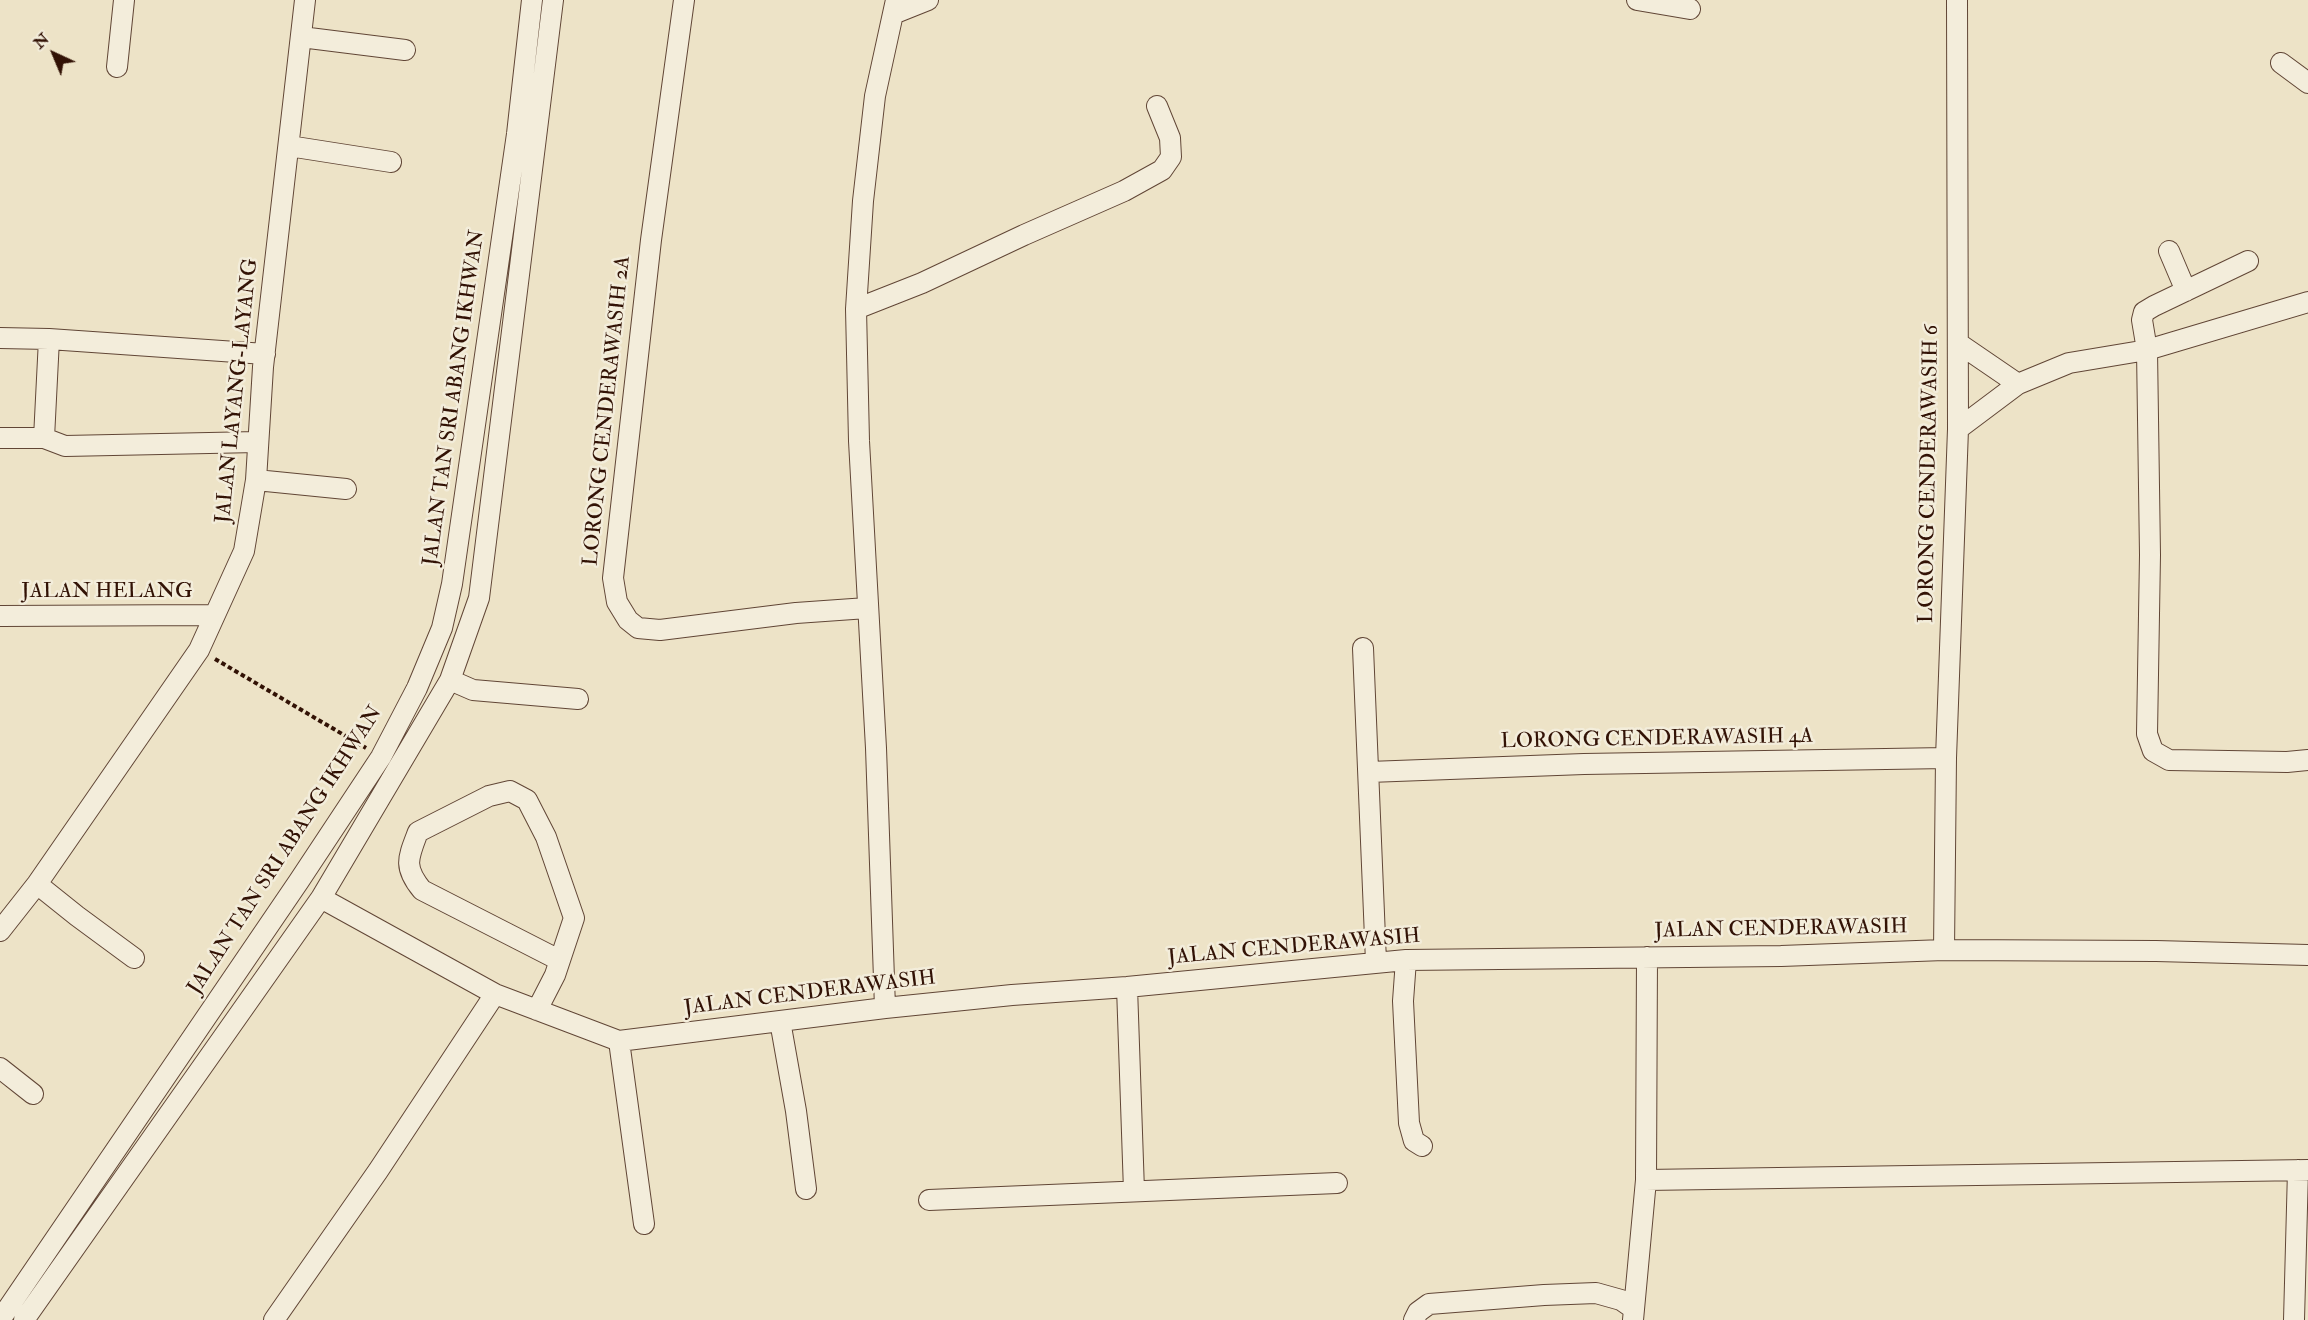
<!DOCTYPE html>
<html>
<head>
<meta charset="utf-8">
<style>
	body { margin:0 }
	#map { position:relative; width:2308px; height:1320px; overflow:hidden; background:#ede3c7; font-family:"IM FELL Double Pica",serif }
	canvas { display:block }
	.north { position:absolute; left:24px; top:24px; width:60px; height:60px; -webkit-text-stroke:4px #f3eddb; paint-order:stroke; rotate:316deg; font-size:16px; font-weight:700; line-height:24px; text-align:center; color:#321205 }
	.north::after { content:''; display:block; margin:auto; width:21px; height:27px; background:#321205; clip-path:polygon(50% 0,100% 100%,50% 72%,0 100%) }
</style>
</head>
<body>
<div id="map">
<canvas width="2308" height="1320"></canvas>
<div class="north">N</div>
</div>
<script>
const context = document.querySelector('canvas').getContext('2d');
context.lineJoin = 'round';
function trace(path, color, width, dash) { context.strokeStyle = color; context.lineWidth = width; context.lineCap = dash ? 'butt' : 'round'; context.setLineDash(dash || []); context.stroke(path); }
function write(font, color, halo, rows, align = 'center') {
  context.font = font + ' "IM FELL Double Pica",serif'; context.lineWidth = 5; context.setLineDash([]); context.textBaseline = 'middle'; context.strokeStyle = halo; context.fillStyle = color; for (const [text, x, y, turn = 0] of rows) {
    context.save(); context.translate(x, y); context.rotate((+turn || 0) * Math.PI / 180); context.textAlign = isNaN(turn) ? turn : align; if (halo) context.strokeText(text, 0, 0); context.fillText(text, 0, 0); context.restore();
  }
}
const minor = new Path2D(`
	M684,0L651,240L613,578L617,602L628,620L638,628L660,630L796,613L867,608
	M1637,0L1690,9
	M893,14L928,0
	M301,37L405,50
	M2281,63L2308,83
	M117,67L124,0
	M289,146L391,162
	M2169,251L2186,291
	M2248,261L2154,306L2144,312L2142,320L2147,350L2150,555L2147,734L2153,751L2169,760L2287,762L2308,760
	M856,309L922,283L1024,235L1124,191L1162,170L1171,157L1170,138L1157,106
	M0,338L49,339L265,354
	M1958,343L2018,384
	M1958,429L2018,384L2069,363L2147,350L2308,302
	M0,438H44L65,446L257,442
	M44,438L49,339
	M256,480L346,489
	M0,616L213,615
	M1363,648L1376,962
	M450,680L473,690L578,699
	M1369,772L1584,764L1946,758
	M37,884L77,916L134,958
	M321,898L495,994L619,1041L885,1008L1012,995L1127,987L1406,960L1781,956L1944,950L2156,951L2308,955
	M0,931L37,884L199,650L244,551L256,480L263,367L305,0
	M1944,950L1946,758L1958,429L1957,0
	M1406,960L1403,1001L1409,1123L1414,1141L1422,1146
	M1127,987L1134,1191
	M885,1008L876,748L859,441L856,309L863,201L875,96L896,0
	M537,1010L555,975L574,918L546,837L527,800L510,791L489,796L418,832C408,858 403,867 422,890L559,960
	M780,1021L796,1111L806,1189
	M619,1041L644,1224
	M0,1068L33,1094
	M1646,1180L2308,1170
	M929,1200L1337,1183
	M0,1320L299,881L381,757L417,688L442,628L452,584L517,134L532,0
	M24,1320L321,898L450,680L479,598L553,0
	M274,1320L378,1171L495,994
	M1414,1320L1418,1312L1429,1304L1544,1295L1596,1293L1621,1300L1634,1309
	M1633,1320L1646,1180L1647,957
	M2294,1320L2298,1170`);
trace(minor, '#614636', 22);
trace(new Path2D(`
	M215,659L366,748`), '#321205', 4, [4.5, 3]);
trace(minor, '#f3eddb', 20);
write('21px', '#321205', '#f3eddb', [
	["JALAN LAYANG-LAYANG",238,391,-84],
	["JALAN TAN SRI ABANG IKHWAN",455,398,-82],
	["LORONG CENDERAWASIH 2A",608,411,-84],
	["LORONG CENDERAWASIH 6",1930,474,-89],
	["JALAN HELANG",107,592],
	["LORONG CENDERAWASIH 4A",1657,740,-1],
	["JALAN TAN SRI ABANG IKHWAN",286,851,-57],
	["JALAN CENDERAWASIH",1781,930,-1],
	["JALAN CENDERAWASIH",1294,948,-5],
	["JALAN CENDERAWASIH",810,994,-7]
]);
</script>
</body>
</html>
